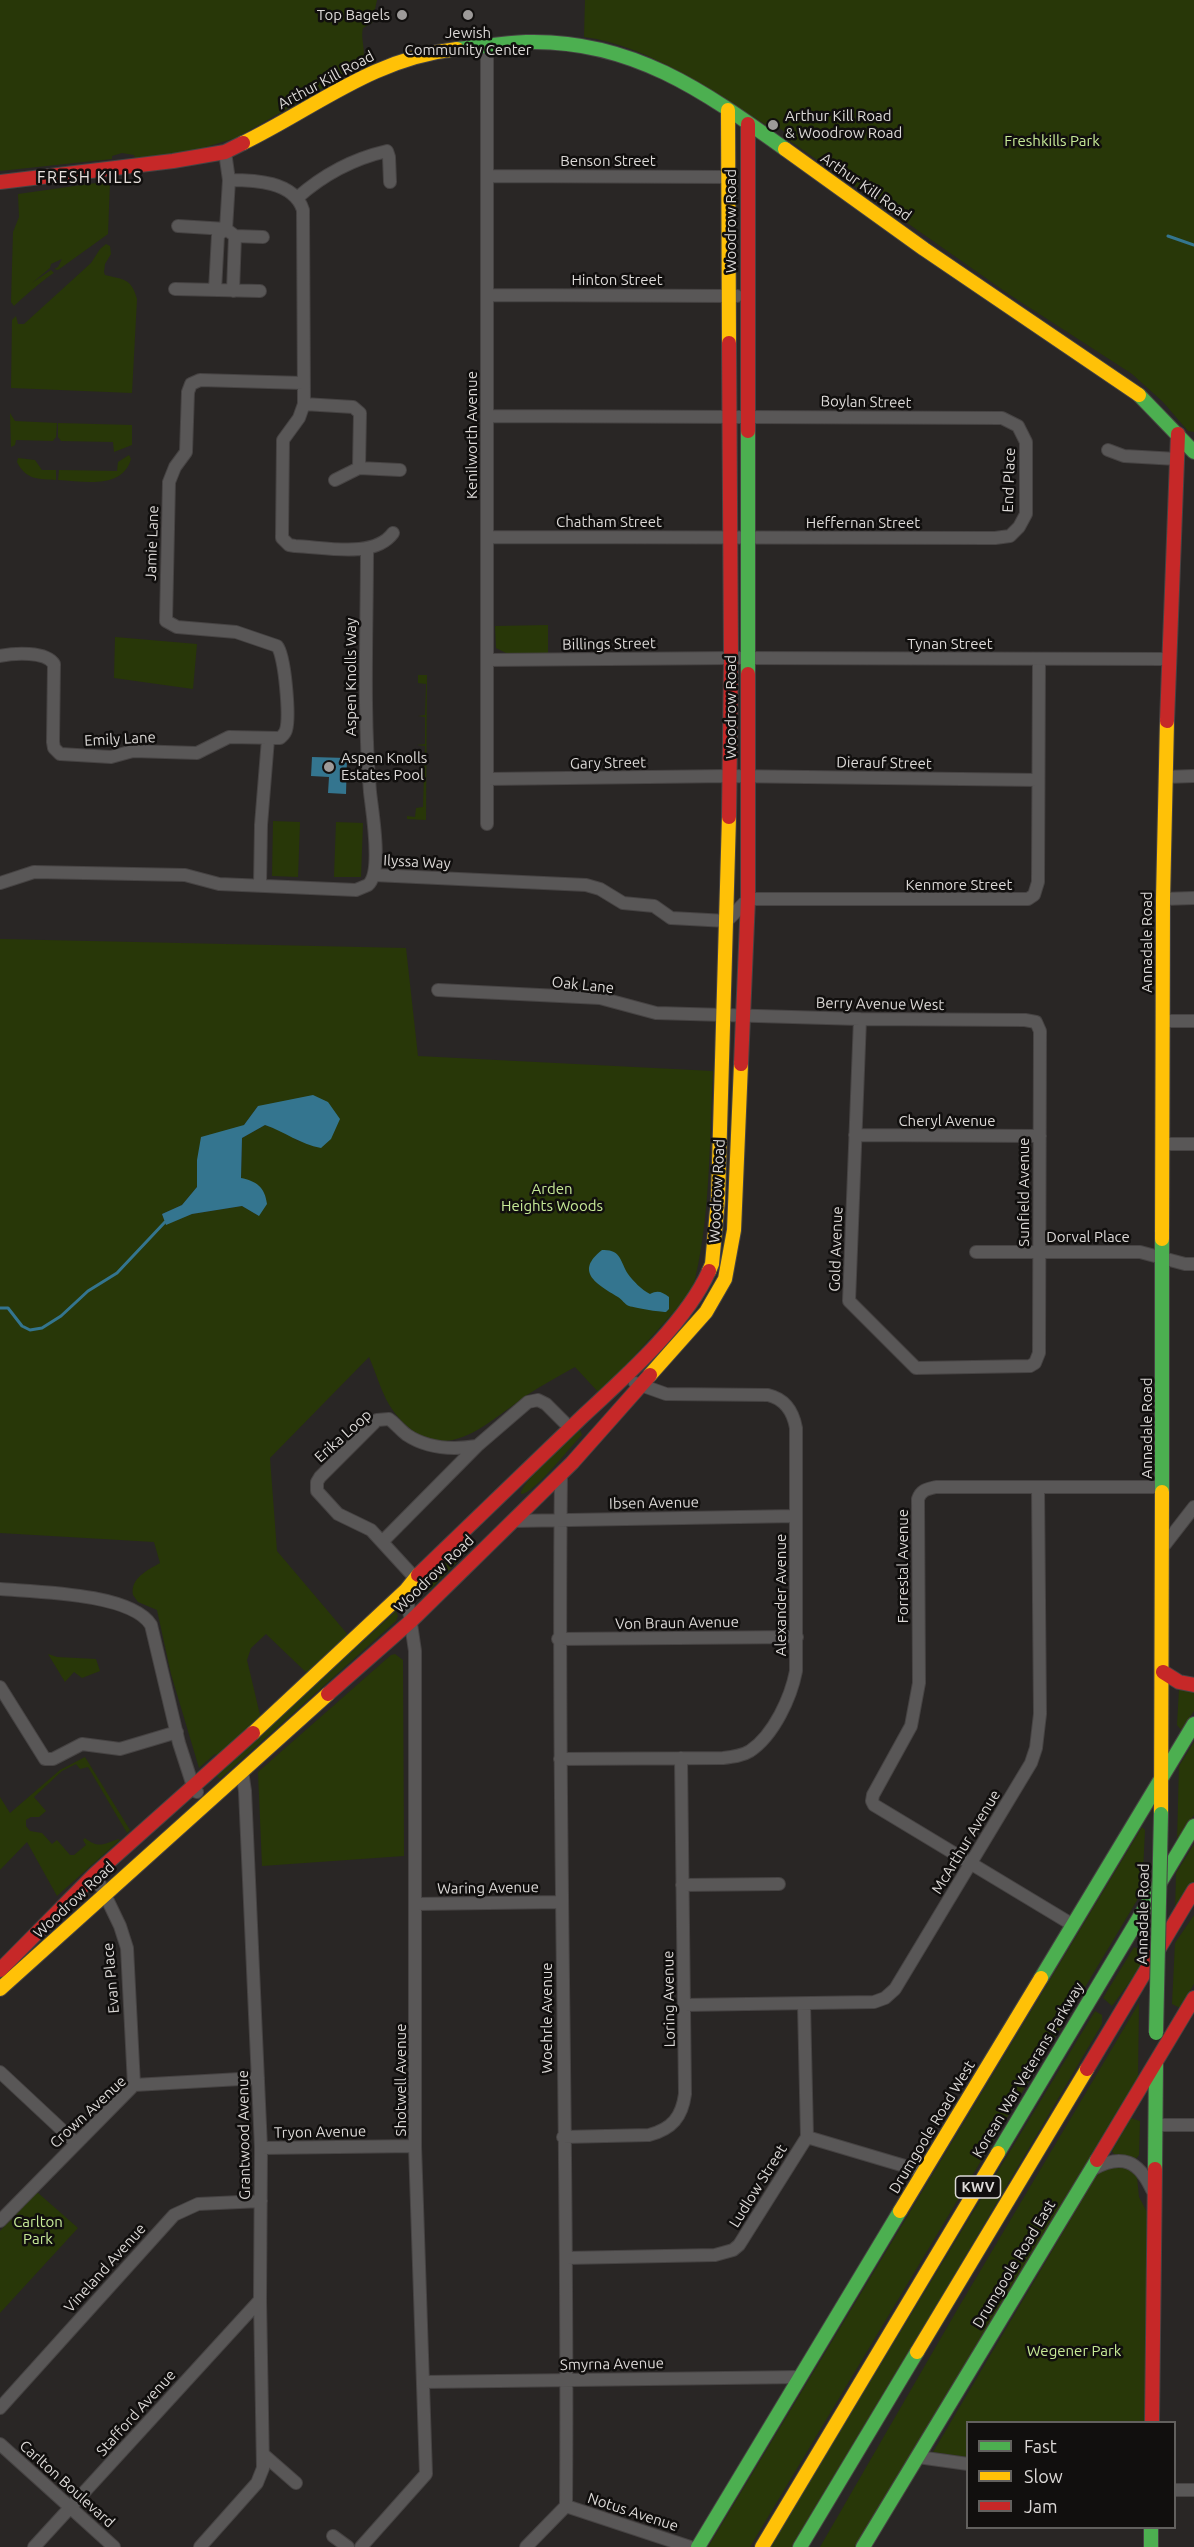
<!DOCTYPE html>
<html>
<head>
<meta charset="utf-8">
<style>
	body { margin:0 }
	#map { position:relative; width:1194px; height:2547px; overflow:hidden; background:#292625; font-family:Ubuntu,sans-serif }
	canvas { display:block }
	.legend { position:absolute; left:966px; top:2421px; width:210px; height:108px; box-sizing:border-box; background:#110f0e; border:2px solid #62605e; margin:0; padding:8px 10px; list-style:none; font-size:18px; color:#dcd9d7 }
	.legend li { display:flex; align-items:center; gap:12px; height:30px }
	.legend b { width:30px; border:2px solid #62605e }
</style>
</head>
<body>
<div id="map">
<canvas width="1194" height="2547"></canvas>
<ul class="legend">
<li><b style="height:8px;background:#4caf50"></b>Fast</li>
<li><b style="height:8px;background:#ffc107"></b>Slow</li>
<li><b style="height:8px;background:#c62828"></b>Jam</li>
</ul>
</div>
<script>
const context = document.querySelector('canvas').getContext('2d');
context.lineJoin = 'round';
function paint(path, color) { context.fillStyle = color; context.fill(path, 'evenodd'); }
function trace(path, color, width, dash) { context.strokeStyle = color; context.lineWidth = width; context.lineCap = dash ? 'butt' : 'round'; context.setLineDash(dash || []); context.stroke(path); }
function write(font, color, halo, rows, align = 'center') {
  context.font = font + ' Ubuntu,sans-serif'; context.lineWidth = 5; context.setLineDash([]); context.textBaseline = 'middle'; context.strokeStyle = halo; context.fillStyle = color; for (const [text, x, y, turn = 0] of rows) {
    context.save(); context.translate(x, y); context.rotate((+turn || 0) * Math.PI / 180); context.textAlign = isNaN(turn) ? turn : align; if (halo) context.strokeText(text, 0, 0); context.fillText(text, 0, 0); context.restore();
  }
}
paint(new Path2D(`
	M0,0H377L372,23L363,28C360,41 367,48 362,66L236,138L189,152L135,158L134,155L122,153L112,156V159L0,171Z
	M585,0H1194V432L1188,431L1163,402L1132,374L1010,295L783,136L785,132L771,122L768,126C710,92 652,46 584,37Z
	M110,181L108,234L58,270L54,269L58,267L62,259L51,264L50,268L32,283L51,270L54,273C49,275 21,299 14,306L11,302L13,232L19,217L18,194Z
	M106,244L110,246L111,254L105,264L104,272L105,275C123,280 131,277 137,299L132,393L11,388L12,320L16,316L18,324H24L91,263L100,249Z
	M10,413L15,421L57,423L56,437L53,441L16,440L15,445L11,447Z
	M58,423L132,425V445L114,452L113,442L61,441L58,437Z
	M129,455L131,459C122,490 84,481 58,480L59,470L117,471L118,462Z
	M18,458L35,460L42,470H56V480C38,479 26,480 17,462Z
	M548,625V653H506L496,648L495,626Z
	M115,637L197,644L193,689L114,678Z
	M418,675H427L426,820L407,819V816L415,817L416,808L423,807L424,776L416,774L424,773L425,746L417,745L425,744V717L418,716L425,715L426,684L418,683Z
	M273,821L300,822L298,877L272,876Z
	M336,822L363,823L361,877H334Z
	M0,939L406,948L418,1056L713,1071C709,1144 711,1220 692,1292L600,1394L575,1367C559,1376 542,1385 527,1395C482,1427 440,1471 394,1412C382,1396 377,1375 369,1357L270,1458L277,1551L349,1636L311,1677L266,1634L251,1648L247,1660L261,1719L219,1756L215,1754L199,1768L171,1674L157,1610L138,1602L133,1595C130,1578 148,1570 160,1563L154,1542L0,1533ZM258,1106L302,1144L287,1133L265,1125L242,1138L241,1178L259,1216L242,1206L192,1214L166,1224L162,1214L182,1205L197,1187V1160L244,1125Z
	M580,1430L582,1435C571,1446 533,1495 521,1494C521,1482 568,1441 580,1430Z
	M450,1556L460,1559L430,1590H426L423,1585Z
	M396,1611L398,1616L396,1621L220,1779L216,1775Z
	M48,1654L57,1657L96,1659L100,1671L82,1678L74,1672L65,1682Z
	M395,1654L403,1660L404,1856L262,1866L258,1772L391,1655Z
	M1179,1689L1194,1692V1711L1181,1730L1177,1725Z
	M1194,1742V1815L1177,1841L1179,1766Z
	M85,1757L130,1830L127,1833L88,1767L80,1769L76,1764L62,1771L34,1797L46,1811L39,1817H31L26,1820V1826L30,1831L42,1833L52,1844L57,1840L70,1855H74L86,1845L83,1840L85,1838C98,1849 105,1844 118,1839L120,1840L57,1896L27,1842L0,1870V1797L10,1813L60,1770Z
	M1142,1827L1145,1830L1142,1892L750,2547H708Z
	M1194,1844V1883L1175,1915L1176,1873Z
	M1194,1915V1984L1180,2008L1172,2004L1175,1943Z
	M1134,1947L1141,1950L1140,1968L1112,2006L1103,1998Z
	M1139,2003L1138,2077L855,2547H820L957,2310Z
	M1095,2011L1102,2015V2024L794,2547H770Z
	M1131,2118L1140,2121L1139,2155L1136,2159L1114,2154L1112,2151Z
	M1119,2165L1130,2169L1137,2177L1139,2197L1147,2212L1145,2422H968L967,2457L933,2452L1097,2175L1101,2171Z
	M37,2192L78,2228L0,2313V2231Z`), '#283708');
paint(new Path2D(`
	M312,757L347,758L346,794L328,793L329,777L311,776Z
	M313,1095L328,1102L340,1119L331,1139L321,1148C300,1144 285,1132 265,1125L242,1138L241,1178C256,1181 265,1187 267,1204L259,1216L242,1206L192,1214L166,1225L162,1214L182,1205L197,1187V1160L201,1137L244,1125L258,1106Z
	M602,1250C621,1249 620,1261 628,1274C633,1281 642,1290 650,1294C658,1290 662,1292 669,1297V1309L666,1312C659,1312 636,1308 629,1306C624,1304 623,1300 618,1297C597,1284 574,1272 602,1250Z`), '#34758f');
trace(new Path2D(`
	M1168,236L1194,245
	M0,1308H8L22,1326L30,1330L42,1328L61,1316L88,1291L117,1273L165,1222`), '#34758f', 3);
const street = new Path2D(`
	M487,45V824
	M225,152L229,180L226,229
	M487,176L728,177
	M229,180C254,180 294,181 303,210L304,404L299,418L283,440L282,538L289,545L295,546C325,547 374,559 393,533
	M297,198C324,174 352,159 387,151L389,157L390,182
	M178,226L226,229L235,236L233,291
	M235,236L263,237
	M175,289L260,291
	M215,290L218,235L226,229
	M487,295L737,296
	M304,404L353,407L360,413L359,468
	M487,416L1002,418L1018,426L1026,442V514L1019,527L1010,536L995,538L487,537
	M1108,450L1124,456L1177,459
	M335,480L359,468L400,470
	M0,656C14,653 46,651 54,664L53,742L54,748L60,754L111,757L133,751L197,753L229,737L280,738C283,735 285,734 286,730C290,717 285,655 277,646L236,632L177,627L166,621L169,482L175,467L186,452L188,392L191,384L200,380L303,383
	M487,660L731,658L1169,659
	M1165,777L1194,776
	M487,779L729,776L1038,780
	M374,875L586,885L600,889L623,903L654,906L671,918L727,921L748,899H1028L1034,895L1038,882L1039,660
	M0,883L34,872L185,875L219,884L356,890L368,885C383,872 372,811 370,792C363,711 367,630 367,550
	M260,886L261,825L268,739
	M1163,899L1194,898
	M438,990L600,998L656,1013L860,1019L1025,1020L1036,1022L1040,1031L1039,1353L1035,1363L1030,1366L916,1368L849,1301L860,1019
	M1164,1021H1194
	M855,1135L1040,1136
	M1162,1144H1194
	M976,1252H1140L1185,1264H1194
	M513,1521L796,1516
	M382,1542L477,1446
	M1163,1547L1194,1507
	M415,1578L371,1530L338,1514L317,1491V1482L320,1477L377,1420L389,1419C395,1423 400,1430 407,1435C428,1449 452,1450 477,1446L528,1402L538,1400L546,1404L570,1428
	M0,1589C36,1592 131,1593 151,1625L179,1743L193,1786L197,1792
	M558,1639L797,1637
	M0,1687L45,1759H53L82,1744L120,1749L177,1732
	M560,1759L723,1758C733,1757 742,1756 750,1751C774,1735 791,1697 796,1671V1428C793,1411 785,1399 768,1395L666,1394L635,1383
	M95,1874L120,1926L127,1948L134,2085
	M682,1885L779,1884
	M416,1904L561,1902
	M1073,1925L874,1805L872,1801L873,1795L911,1726L919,1683L918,1499C921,1490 927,1489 936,1487H1163
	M684,2005L874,2002L885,1998L895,1989L1031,1763L1036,1748L1040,1714L1038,1487
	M0,2072L76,2143
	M1155,2125H1194
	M563,2137L649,2135C672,2129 682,2117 685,2094L681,1758
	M807,2137L925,2172
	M261,2148L415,2146
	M1093,2169C1122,2153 1139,2161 1152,2190
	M0,2221L134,2085L258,2078
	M566,2258L715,2255L733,2250L739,2245L807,2137L804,2004
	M424,2382L800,2377
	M0,2408L174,2215L198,2204L261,2201
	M0,2444L114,2547
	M264,2455L296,2483
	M918,2457L968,2464
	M1174,2490H1194
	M566,2506L690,2547
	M333,2536L348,2547
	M34,2547L260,2300
	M200,2547L257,2483L263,2468L260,2300L261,2148L245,1791L242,1771
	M361,2547L426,2474L415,2146V1651L406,1590
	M526,2547L566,2506C569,2162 557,1818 561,1473`);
const fast = new Path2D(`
	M457,49C480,47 503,43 526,42C631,39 704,91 785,149
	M1139,395L1194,452
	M748,431V674
	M1162,1492V1239
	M1041,1978L1194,1724
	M998,2153L1194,1826
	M1155,2169L1156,2064
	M1151,2528V2547
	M698,2547L900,2211
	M800,2547L917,2352
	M863,2547L1097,2160`);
const slow = new Path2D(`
	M728,110L729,343
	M243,143C315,108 373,58 457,49
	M785,149L924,249L1139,395
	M1162,1239L1163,899L1167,721
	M709,1271L712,1264L718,1199L729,817
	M650,1375L706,1312L725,1279L734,1230L741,1064
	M253,1733L406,1590L418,1575
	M1161,1814L1162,1492
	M0,1989L328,1694
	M900,2211L1041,1978
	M917,2352L1087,2069
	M762,2547L998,2153`);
const jam = new Path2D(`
	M748,124V431
	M0,182L173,161L225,152L243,143
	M1167,721L1178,434
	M729,817L731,658L729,343
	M741,1064L748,899V674
	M418,1575C473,1522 528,1469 583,1416C625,1377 686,1323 709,1271
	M1163,1672L1179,1682L1194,1685
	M328,1694L411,1621L572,1463L650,1375
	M0,1970L95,1874L253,1733
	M1087,2069L1194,1890
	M1097,2160L1194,1998
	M1152,2422L1155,2169`);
trace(street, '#464343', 14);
trace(fast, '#464343', 16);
trace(slow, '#464343', 16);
trace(jam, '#464343', 16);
trace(street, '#595757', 12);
trace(fast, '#4caf50', 14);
trace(slow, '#ffc107', 14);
trace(jam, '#c62828', 14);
const fastBridge = new Path2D(`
	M1156,2033L1161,1814`);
trace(fastBridge, '#464343', 16, []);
trace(fastBridge, '#4caf50', 14);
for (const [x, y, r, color] of [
	[402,15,6,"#9d9a99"],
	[468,15,6,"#9d9a99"],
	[773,125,6,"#9d9a99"],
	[329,767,6,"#9d9a99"]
]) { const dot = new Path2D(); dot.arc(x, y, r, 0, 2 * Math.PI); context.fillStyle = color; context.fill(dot); trace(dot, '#110f0e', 2); }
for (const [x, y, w] of [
	[978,2187,45]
]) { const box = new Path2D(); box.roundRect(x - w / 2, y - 11, w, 22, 4.5); context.fillStyle = '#110f0e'; context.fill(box); trace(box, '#dcd9d7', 1.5); }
write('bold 14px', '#dcd9d7', null, [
	["KWV",978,2187]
]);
write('15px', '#dcd9d7', '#110f0e', [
	["Top Bagels",390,15,"right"],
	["Jewish",468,33,"center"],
	["Community Center",468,50,"center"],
	["Arthur Kill Road",785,116],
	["& Woodrow Road",785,133],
	["Aspen Knolls",341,758],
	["Estates Pool",341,775]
], 'left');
write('15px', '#dcd9d7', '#110f0e', [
	["Arthur Kill Road",326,80,-28],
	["Benson Street",608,161],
	["Arthur Kill Road",866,187,35],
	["Woodrow Road",731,221,-90],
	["Hinton Street",617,280],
	["Boylan Street",866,402,1],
	["Kenilworth Avenue",472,435,-90],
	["End Place",1009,480,-88],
	["Chatham Street",609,522],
	["Heffernan Street",863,523],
	["Jamie Lane",152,543,-88],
	["Billings Street",609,644,-1],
	["Tynan Street",950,644],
	["Aspen Knolls Way",351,677,-90],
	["Woodrow Road",731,707,-90],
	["Emily Lane",120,739,-3],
	["Gary Street",608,763,-1],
	["Dierauf Street",884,763,1],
	["Ilyssa Way",417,862,3],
	["Kenmore Street",959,885],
	["Annadale Road",1147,942,-90],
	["Oak Lane",583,985,6],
	["Berry Avenue West",880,1004,1],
	["Cheryl Avenue",947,1121],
	["Woodrow Road",717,1191,-87],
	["Sunfield Avenue",1024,1192,-90],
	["Dorval Place",1088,1237],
	["Gold Avenue",836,1249,-88],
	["Annadale Road",1147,1428,-90],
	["Erika Loop",343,1436,-42],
	["Ibsen Avenue",654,1503,-1],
	["Forrestal Avenue",903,1566,-90],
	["Woodrow Road",434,1574,-44],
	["Alexander Avenue",781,1595,-90],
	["Von Braun Avenue",677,1623,-1],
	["McArthur Avenue",966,1842,-59],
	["Waring Avenue",488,1888,-1],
	["Woodrow Road",74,1900,-43],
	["Annadale Road",1143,1914,-89],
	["Evan Place",111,1978,-95],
	["Loring Avenue",669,1999,-91],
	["Woehrle Avenue",547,2018,-90],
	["Korean War Veterans Parkway",1028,2070,-59],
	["Shotwell Avenue",401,2080,-90],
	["Crown Avenue",88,2112,-43],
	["Drumgoole Road West",932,2127,-59],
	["Tryon Avenue",320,2132,-1],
	["Grantwood Avenue",244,2135,-91],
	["Ludlow Street",758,2186,-58],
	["Drumgoole Road East",1014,2264,-59],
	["Vineland Avenue",105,2268,-48],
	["Smyrna Avenue",612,2364,-1],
	["Stafford Avenue",136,2413,-48],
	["Carlton Boulevard",67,2484,42],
	["Notus Avenue",633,2512,18]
]);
write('15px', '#c7ea97', '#110f0e', [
	["Freshkills Park",1052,141],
	["Arden",552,1189],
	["Heights Woods",552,1206],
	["Carlton",38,2222],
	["Park",38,2239],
	["Wegener Park",1074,2351]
]);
context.letterSpacing = '1.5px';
write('16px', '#e9e2df', '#110f0e', [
	["FRESH KILLS",90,178]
]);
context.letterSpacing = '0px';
</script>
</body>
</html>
